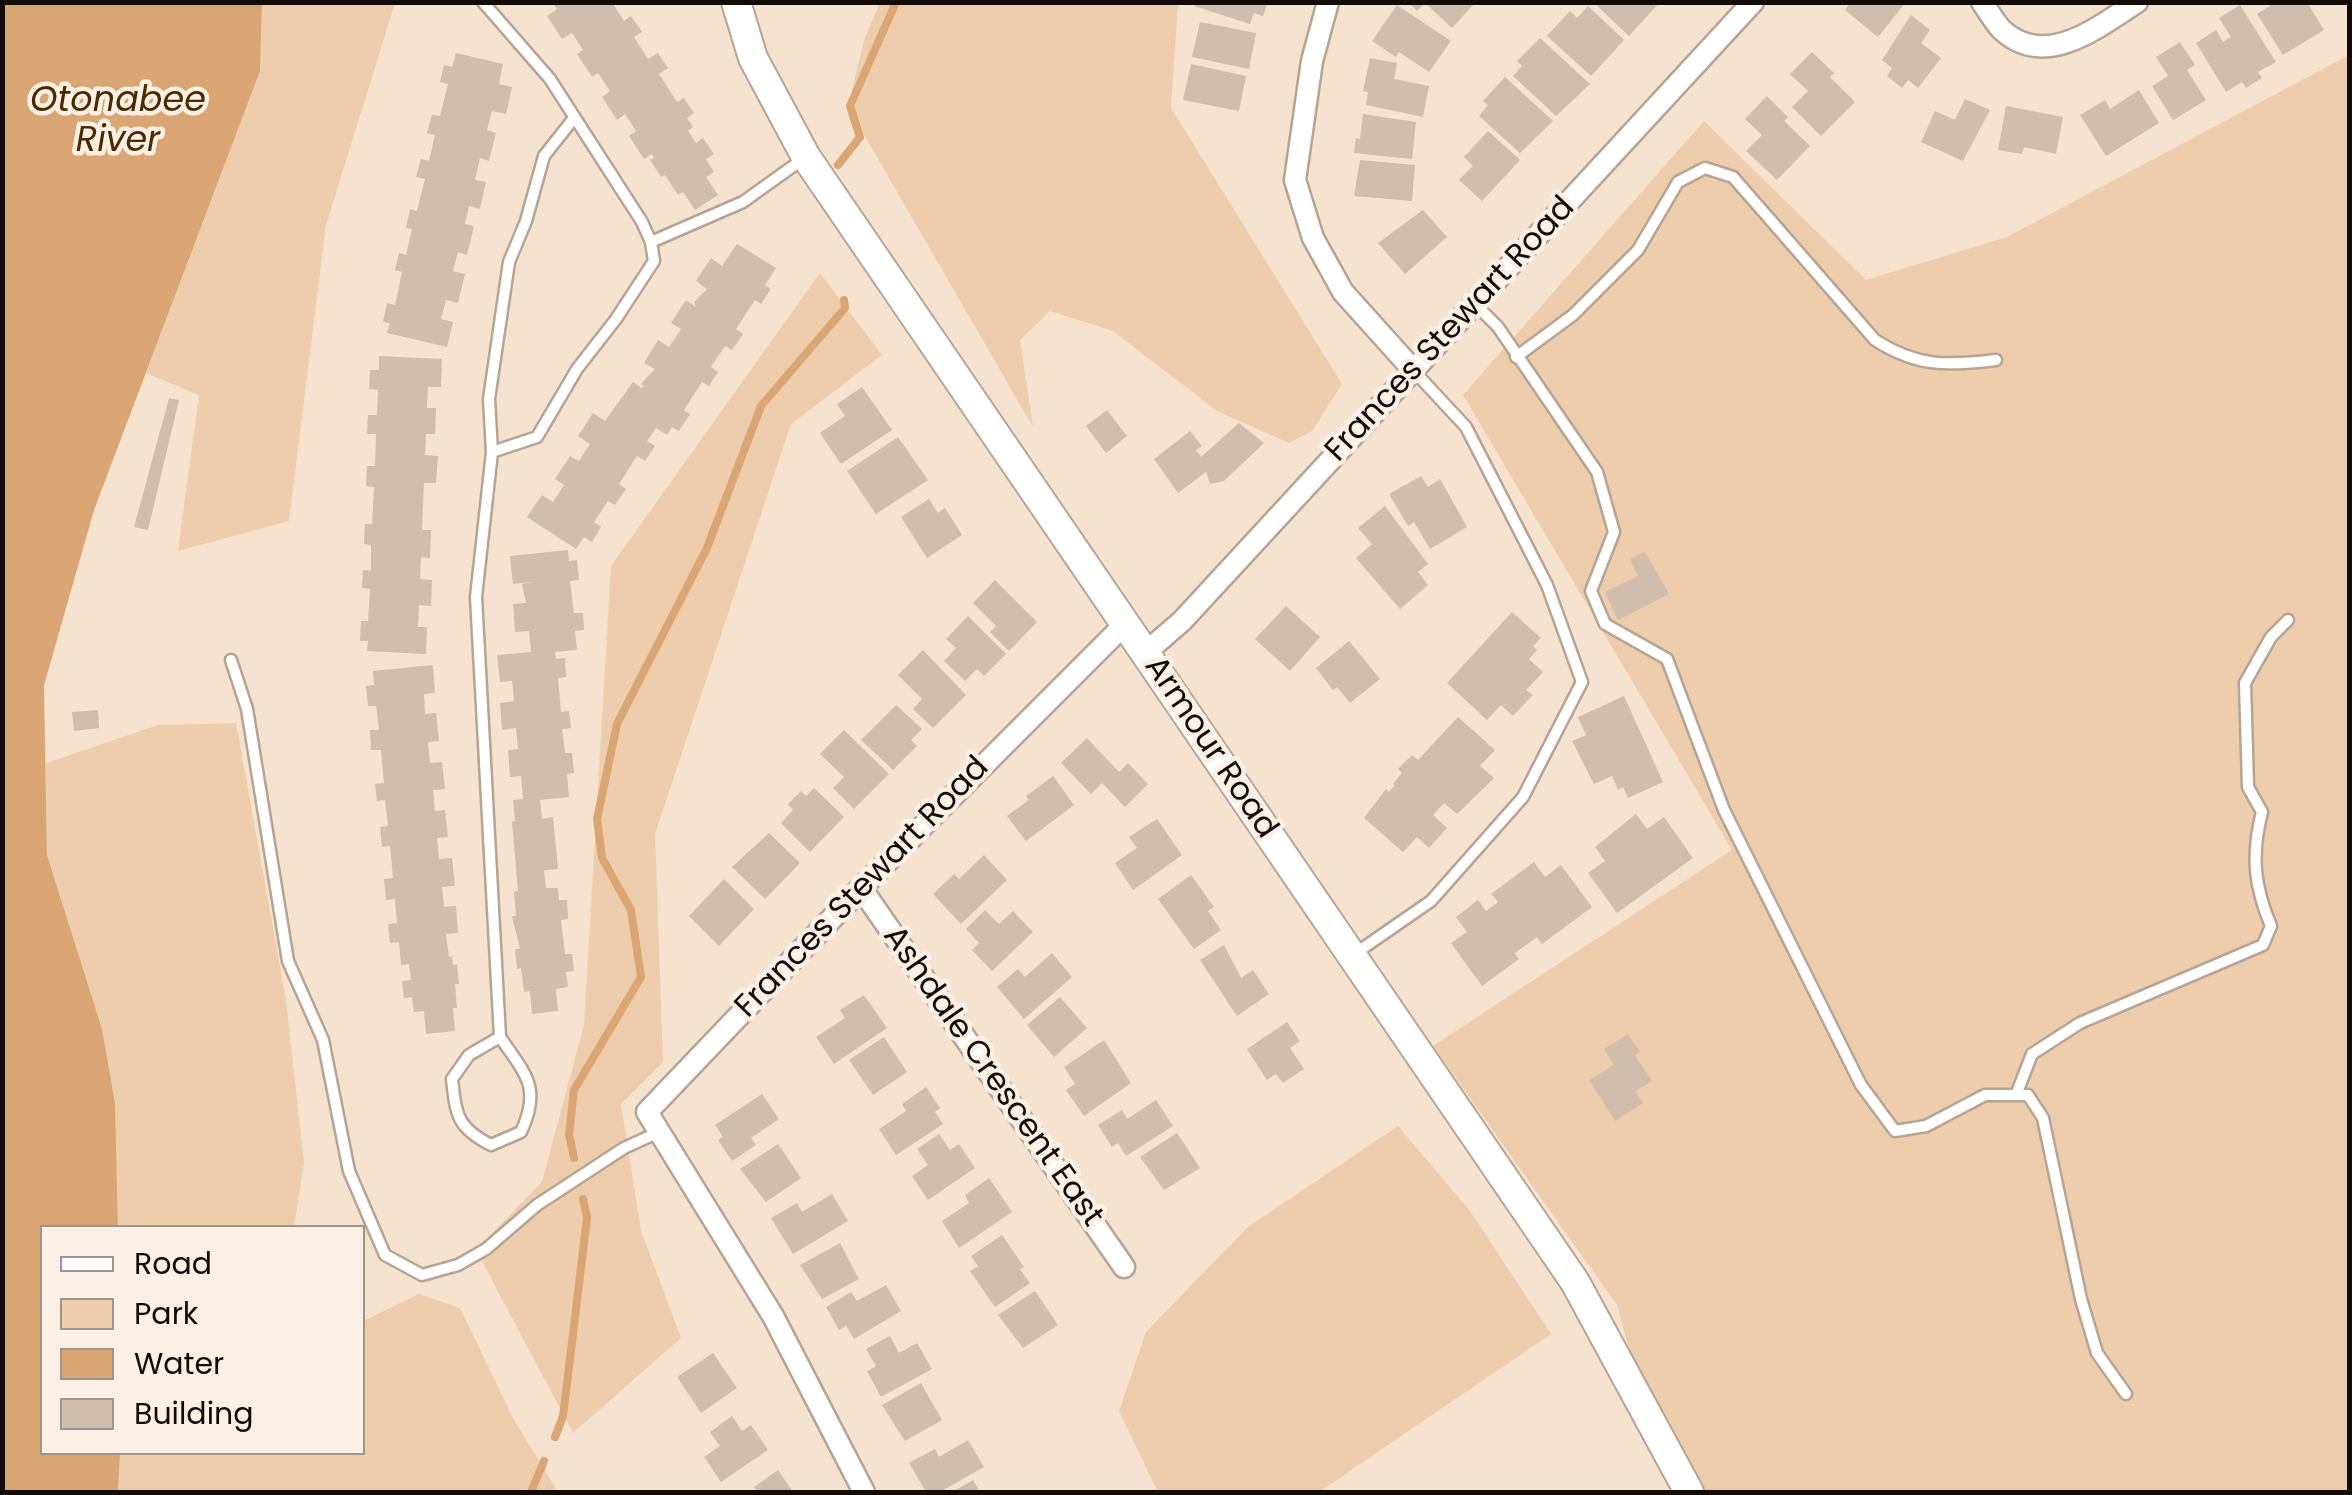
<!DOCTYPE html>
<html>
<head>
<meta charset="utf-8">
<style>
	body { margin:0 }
	#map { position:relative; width:2352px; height:1495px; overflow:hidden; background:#f5e2cf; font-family:Poppins,sans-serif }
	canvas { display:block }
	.frame { position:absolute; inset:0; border:5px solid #120b06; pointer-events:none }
	.legend { position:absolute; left:40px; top:1225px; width:325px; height:230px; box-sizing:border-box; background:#fcf0e5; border:2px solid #9e948c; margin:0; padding:12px 18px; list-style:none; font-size:30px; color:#120b06 }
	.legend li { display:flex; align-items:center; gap:20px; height:50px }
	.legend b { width:50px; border:2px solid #9e948c }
</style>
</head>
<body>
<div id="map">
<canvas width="2352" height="1495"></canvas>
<div class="frame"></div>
<ul class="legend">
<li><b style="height:12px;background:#fff"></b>Road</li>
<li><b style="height:28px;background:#eecdac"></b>Park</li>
<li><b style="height:28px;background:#d9a673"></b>Water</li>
<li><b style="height:28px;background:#d0bdab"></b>Building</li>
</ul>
</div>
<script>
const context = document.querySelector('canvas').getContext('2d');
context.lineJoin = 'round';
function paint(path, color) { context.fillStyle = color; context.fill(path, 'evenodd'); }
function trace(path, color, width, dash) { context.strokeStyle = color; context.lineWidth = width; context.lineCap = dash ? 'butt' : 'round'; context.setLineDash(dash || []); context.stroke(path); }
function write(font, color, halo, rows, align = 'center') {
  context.font = font + ' Poppins,sans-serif'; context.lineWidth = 9; context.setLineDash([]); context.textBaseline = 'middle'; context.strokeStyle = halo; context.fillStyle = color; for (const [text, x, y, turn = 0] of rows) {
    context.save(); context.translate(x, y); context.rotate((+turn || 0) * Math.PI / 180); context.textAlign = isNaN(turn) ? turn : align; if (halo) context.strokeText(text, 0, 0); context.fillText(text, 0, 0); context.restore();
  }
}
paint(new Path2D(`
	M262,3H395L326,225L289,521L178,551L199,395L146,373L260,71Z
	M880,3H1178L1171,108L1342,384L1312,431L1289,443L1217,411L1113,331L1050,311L1020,340L1033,427L848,107L865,37Z
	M2349,55V1492H1697L1635,1371L1617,1305L1433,1046L1732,850L1463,395L1704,121L1866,280L2007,237Z
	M820,273L882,355L791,424L655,834L663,1062L621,1104L641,1231L681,1338L573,1433L476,1250L542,1182L584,1025L611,566Z
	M236,723L286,1000L304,1163L294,1227H118L115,1103L102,1029L47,855L46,763L158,725Z
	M1398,1126L1470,1211L1551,1334L1319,1492H1158L1119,1411L1146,1332L1248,1227Z
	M419,1294L460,1308L514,1420L558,1492H118L120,1453L362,1452L363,1321Z`), '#eecdac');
paint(new Path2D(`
	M3,2L262,3L260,71L94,510L44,685L47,855L102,1029L115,1103L118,1227L42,1228V1452L120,1453L118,1492H3Z`), '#d9a673');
trace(new Path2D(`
	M838,165L860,137L850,106L896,2
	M574,1158L569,1134L574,1090L641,977L631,910L602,858L597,819L617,724L707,548L761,406L845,308L844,300
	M555,1437L563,1416L587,1218L583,1199
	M531,1492L544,1461`), '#d9a673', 8);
paint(new Path2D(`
	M552,2H612L624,21L631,16L642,32L634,37L648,59L658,53L668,68L659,74L677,102L684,98L694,113L687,118L693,127L688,131L696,143L703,138L714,154L706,159L714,172L706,177L718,195L695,210L683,192L678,195L665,175L661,177L650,160L654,158L652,154L644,159L629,136L636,131L625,114L617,120L602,97L610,91L598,73L592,77L577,54L583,50L572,33L562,39L547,16L557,9Z
	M1196,2H1268L1263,16L1254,13L1250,24L1194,6Z
	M1408,2H1472L1474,4L1452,28L1425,3L1417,11Z
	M1593,2H1660L1629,36Z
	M1851,2H1906L1878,37L1845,10Z
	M2276,2H2307L2324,30L2283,55L2257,14Z
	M1397,5L1451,41L1429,72L1399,52L1396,57L1372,41Z
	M2240,5L2276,62L2258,72L2262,78L2246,88L2242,82L2226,92L2196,43L2216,30L2223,42L2231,37L2219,18Z
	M1588,6L1624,40L1591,76L1547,36L1570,11L1577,18Z
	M1911,15L1930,30L1921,43L1941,58L1918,88L1908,80L1902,88L1887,76L1892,68L1882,60Z
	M1200,22L1256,33L1249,69L1192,57Z
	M1540,38L1590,84L1556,116L1513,76L1522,66L1517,61Z
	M2180,42L2195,65L2187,70L2206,100L2173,120L2152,86L2168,76L2156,57Z
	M1812,52L1834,73L1830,77L1855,102L1821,136L1792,107L1808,91L1790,74Z
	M456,53L503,64L499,84L512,87L506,114L492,111L487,130L496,133L489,161L480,158L475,180L486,182L480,209L469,206L465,224L474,226L467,255L458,252L453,271L465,274L458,303L446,300L441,319L453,322L447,347L387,333L390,323L383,322L387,303L395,305L402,272L395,270L399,253L406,255L412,229L406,228L410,209L417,211L425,179L416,177L421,159L429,161L435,135L427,133L432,115L440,116L448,84L440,82L444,65L452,67Z
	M1370,58L1397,63L1394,79L1429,86L1423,117L1366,105L1368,92L1363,91Z
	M1191,64L1246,76L1239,111L1183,100Z
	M1505,77L1553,121L1520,153L1479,116L1488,105L1483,101Z
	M2139,90L2159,123L2106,156L2080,115L2105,100L2110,109Z
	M1767,96L1788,117L1784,121L1810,146L1777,180L1746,151L1762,135L1745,119Z
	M1965,99L1990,110L1963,161L1921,142L1935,111L1955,120Z
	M2006,106L2063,117L2056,154L2024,147L2022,154L1998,150Z
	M1363,114L1416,122L1412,159L1354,153L1356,138L1360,139Z
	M1488,131L1520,160L1482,201L1459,180L1473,166L1464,157Z
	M1360,160L1415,165L1412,201L1354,196Z
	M1423,210L1447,237L1405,274L1378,243Z
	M737,244L776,268L765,285L771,289L761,304L755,300L736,329L743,334L732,350L725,346L711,367L718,372L709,386L702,382L684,410L690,414L679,431L672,427L667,435L656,428L647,441L655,446L645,461L637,456L619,484L626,489L615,505L608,501L594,522L601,527L592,542L584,537L576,549L527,517L542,495L553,502L564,485L555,479L570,456L579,461L590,444L578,436L593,413L605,421L633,382L642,388L644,386L641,384L655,369L644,363L658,340L669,347L681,329L671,323L686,300L696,307L694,302L707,289L696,281L711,258L722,266Z
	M379,356L442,359L441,387H428L427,408H436L435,434H426L425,455L438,456L436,483H424L422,530H431L430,558L421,557L420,579L432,580L431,606L419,605L418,627H427L426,654L367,651L368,641H360L361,621H368L370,589L362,588L363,570L371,571V545L364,544L365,524H372L374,487L366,486L367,466H375L376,434H367L368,415H377L378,390L369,389L370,370H379Z
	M862,387L892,430L841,464L820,433L845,416L837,404Z
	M169,398L179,400L148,530L134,527Z
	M1107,410L1127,436L1106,453L1086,426Z
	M1239,423L1264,443L1224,481L1210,484L1206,472L1178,493L1154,459L1190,431L1202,446L1196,450L1201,457Z
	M898,437L928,480L876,514L847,471Z
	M1421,476L1428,487L1440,479L1467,527L1430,549L1414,522L1408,526L1389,494Z
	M929,499L938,513L945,508L962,535L927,558L901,517Z
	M1385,506L1428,564L1418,572L1428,585L1400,609L1356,558L1372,544L1358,528Z
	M568,550L569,561L577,560L579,580L570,581L574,613H583L584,630L575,631L577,650L555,652L556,659L565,658L566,677L558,678L561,712L569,711L571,728L562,729L565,753H572L574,773L567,774L569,797L540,800L542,819L553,817L558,869L544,870L546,888H558L559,900H567L568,919L561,920L565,954H572L574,971L566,972L568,987L556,989L558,1011L532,1014L530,991L524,992L521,968L517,969L515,949H520L512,916H516L514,892L518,891L512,822L515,821L513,800L523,799L521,776L510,777L508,750L518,749L516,728L502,730L500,703L514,701L512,681L500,682L497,655L531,652L529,631L515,632L513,604L526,603L522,584L532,582L513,584L510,556Z
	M1645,552L1669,594L1618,620L1605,592L1638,576L1630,559Z
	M995,580L1037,622L1009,651L990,632L996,626L973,603Z
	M1286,606L1320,637L1290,671L1255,639Z
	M1512,612L1541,638L1533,646L1537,650L1529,659L1543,672L1526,690L1533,695L1513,716L1501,705L1487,720L1447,683Z
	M968,616L1006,654L984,676L977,669L965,681L944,661L956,648L946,639Z
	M1349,641L1380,679L1350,703L1337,687L1333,690L1316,668Z
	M923,650L966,695L933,728L913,709L922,699L898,675Z
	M433,665L435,693L424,694L425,714L436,713L439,741L428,742L430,763L442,762L445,789L433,790L435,811L445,810L448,837L437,838L439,859L452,858L455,886L442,887L444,907L456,906L458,933L446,934L449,957L452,956L453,965L457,964L459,984H455L457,1008H453L455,1031L426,1034L424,1011L414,1012L412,997L404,998L402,981L411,980L409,964L401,965L399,942L390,943L388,924L397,923L395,899L386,900L384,879L393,878L390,846L382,847L380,827L388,826L385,800L377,801L375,784L384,783L381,750H371L370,730H379L376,706H368L366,686L374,685L373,671Z
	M1624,696L1663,782L1628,798L1623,787L1618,790L1612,776L1594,784L1572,741L1586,735L1578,717Z
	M896,705L922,729L911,740L917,746L893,770L861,740Z
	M98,710L99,728L74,731L72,712Z
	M1458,717L1495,750L1480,766L1494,778L1457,814L1444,803L1433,815L1447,828L1429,848L1417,837L1403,852L1364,818L1386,789L1389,792L1395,785L1393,784L1402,773L1398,769L1412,755L1418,760Z
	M844,730L889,774L854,809L833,788L844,777L820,754Z
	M1087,738L1119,772L1128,763L1148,784L1125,807L1102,783L1091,794L1061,763Z
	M1053,776L1074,805L1026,841L1007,816L1029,800L1026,796Z
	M814,788L844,817L810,852L781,823L793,810L788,804L801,791L806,796Z
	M1636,814L1647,829L1664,817L1693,858L1617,913L1588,873L1605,861L1595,847Z
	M1157,819L1182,855L1133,890L1115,863L1137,848L1129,837Z
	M769,833L800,863L765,899L732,867Z
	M984,855L1007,880L961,924L933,894L954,874L959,879Z
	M1534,862L1545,877L1561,865L1592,907L1542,944L1537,937L1515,953L1519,959L1482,986L1451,943L1467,932L1456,917L1478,900L1486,911L1498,902L1491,894Z
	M1191,875L1214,907L1208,911L1221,930L1194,949L1158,899Z
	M724,879L754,909L719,946L689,916Z
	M985,910L999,924L1013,911L1033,932L992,971L972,950L979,943L966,929Z
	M1224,945L1241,978L1253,970L1269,994L1237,1016L1200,960Z
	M1052,953L1072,977L1024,1019L997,987L1018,969L1025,977Z
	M864,995L887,1028L834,1064L816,1037L845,1018L840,1010Z
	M1060,997L1087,1028L1054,1057L1027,1025Z
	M1287,1022L1300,1041L1290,1048L1304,1069L1283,1083L1276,1074L1267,1080L1247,1049Z
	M1628,1034L1640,1052L1635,1055L1652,1081L1635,1091L1643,1103L1615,1121L1589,1080L1614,1065L1604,1049Z
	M884,1037L907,1072L873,1095L849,1060Z
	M1104,1040L1131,1083L1084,1116L1066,1090L1075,1084L1064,1067Z
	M926,1087L940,1108L935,1112L943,1124L896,1155L879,1129L906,1111L902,1104Z
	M762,1094L779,1119L751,1138L756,1145L732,1161L718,1140L723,1137L715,1125Z
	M1156,1100L1173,1126L1126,1156L1118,1143L1112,1147L1098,1125L1122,1110L1127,1119Z
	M1177,1133L1200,1168L1164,1190L1140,1157Z
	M939,1134L950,1150L959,1144L975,1168L928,1200L912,1176L928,1165L917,1149Z
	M778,1144L801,1178L766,1202L740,1169Z
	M989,1178L1012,1212L959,1248L942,1221L969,1203L965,1195Z
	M832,1194L848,1221L793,1254L771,1218L797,1203L802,1212Z
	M1002,1235L1024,1267L1020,1269L1030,1283L995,1307L970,1271L978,1266L971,1256Z
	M840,1243L859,1279L822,1299L800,1265Z
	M886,1285L901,1311L854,1339L846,1326L839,1330L826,1307L851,1292L857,1301Z
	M1035,1291L1058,1325L1023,1348L998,1315Z
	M890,1336L899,1353L917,1343L932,1369L881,1397L867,1371L876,1366L866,1349Z
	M713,1353L737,1388L701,1413L677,1377Z
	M921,1383L942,1420L905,1441L882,1405Z
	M732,1416L742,1431L751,1425L768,1450L721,1482L704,1457L720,1446L710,1432Z
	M968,1440L984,1467L940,1492H926L909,1463L935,1449L939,1457Z
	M778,1470L793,1492H758L754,1487Z
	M973,1480L980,1492H952Z`), '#d0bdab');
const lane = new Path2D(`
	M483,2L550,79L642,222L651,242L654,261L616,319L577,369L537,437L492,452
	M651,242L743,202L803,159
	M1476,305L1498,327L1597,472L1614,532L1591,591L1605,624L1667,659L1724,810L1861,1085L1895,1131L1926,1126L1985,1095H2028L2043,1118L2081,1299L2097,1353L2126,1394
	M1516,357L1573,315L1638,250L1678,182L1705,168L1733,177L1875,340C1917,367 1947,366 1996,360
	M231,660L247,709L288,961L323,1040L349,1171L385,1255L422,1275L458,1265L486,1249L537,1205L624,1148L659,1132
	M1353,955L1431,901L1523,797L1582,682L1547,585L1466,427L1414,371
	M500,1037L469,1055L452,1079C456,1115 457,1128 491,1145L521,1132C542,1087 525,1074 500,1037L476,597L492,452L489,399L509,262L526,221L544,156L574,118
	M2016,1095L2032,1054L2080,1023L2263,945L2271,926C2254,886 2251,855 2262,812L2248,787L2245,683L2271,637L2288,620`);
const street = new Path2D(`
	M1328,2L1312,61L1295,180L1313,238L1343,292L1414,371
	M1982,2C1988,11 1994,21 2001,29C2045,71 2098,27 2137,2
	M1145,653L1182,621L1753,2
	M861,888L1124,1267
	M864,1492L773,1316L647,1112L861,888L1125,624`);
const secondary = new Path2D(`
	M736,2L753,58L806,157L1575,1282L1689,1492`);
trace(lane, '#b7a493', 15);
trace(street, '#b7a493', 25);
trace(secondary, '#b7a493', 32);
trace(lane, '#fff', 10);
trace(street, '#fff', 20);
trace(secondary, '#fff', 28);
write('32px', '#120b06', '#fcf0e5', [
	["Frances Stewart Road",1451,330,-47],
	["Armour Road",1210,748,56],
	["Frances Stewart Road",863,888,-46],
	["Ashdale Crescent East",992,1077,55]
]);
write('italic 35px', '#4b2a00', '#fcf0e5', [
	["Otonabee",118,102],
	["River",118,142]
]);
</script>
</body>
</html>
